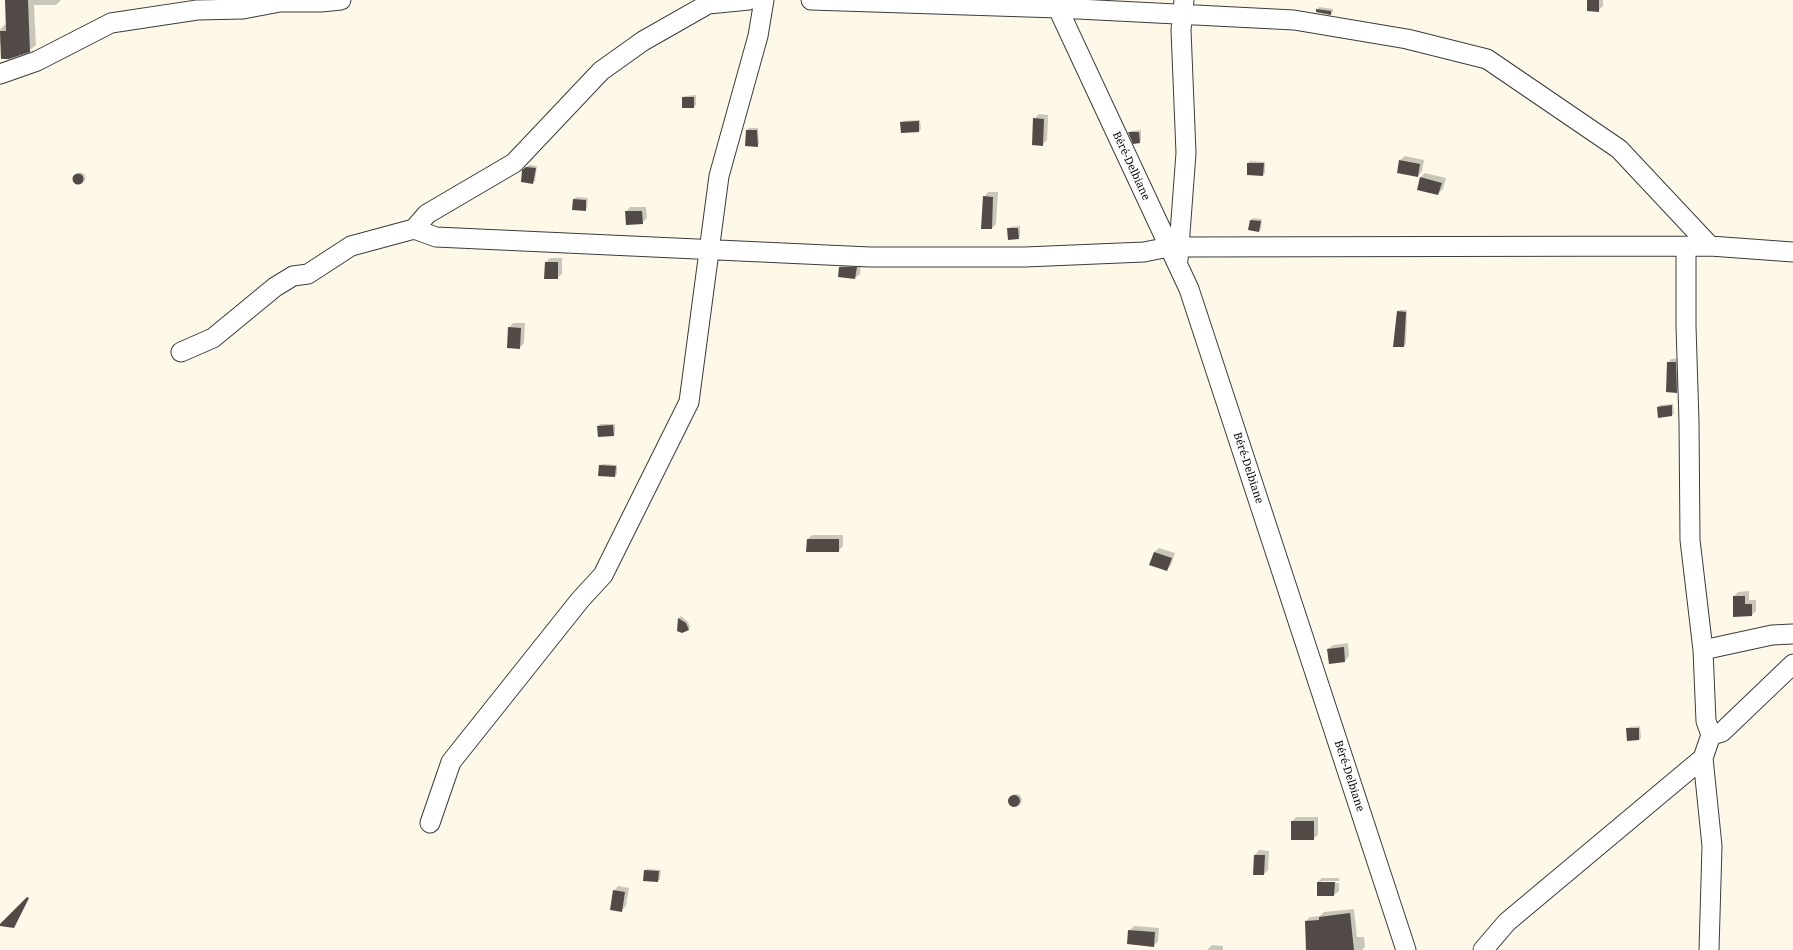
<!DOCTYPE html>
<html>
<head>
<meta charset="utf-8">
<style>
	body { margin:0 }
	canvas { display:block; background:#fdf8e7 }
</style>
</head>
<body>
<canvas width="1793" height="950"></canvas>
<script>
const context = document.querySelector('canvas').getContext('2d');
context.lineJoin = 'round';
function paint(path, color) { context.fillStyle = color; context.fill(path, 'evenodd'); }
function trace(path, color, width, dash) { context.strokeStyle = color; context.lineWidth = width; context.lineCap = dash ? 'butt' : 'round'; context.setLineDash(dash || []); context.stroke(path); }
function write(font, color, halo, rows, align = 'center') {
  context.font = font + ' "Noto Serif",serif'; context.lineWidth = 4; context.setLineDash([]); context.textBaseline = 'middle'; context.strokeStyle = halo; context.fillStyle = color; for (const [text, x, y, turn = 0] of rows) {
    context.save(); context.translate(x, y); context.rotate((+turn || 0) * Math.PI / 180); context.textAlign = isNaN(turn) ? turn : align; if (halo) context.strokeText(text, 0, 0); context.fillText(text, 0, 0); context.restore();
  }
}
paint(new Path2D(`
	M6,0H61L56,5H34L36,45L29,51L0,43V30L4,25H7Z
	M1588,0H1603V6L1598,11Z
	M1319,7L1333,9V12L1331,14L1317,12Z
	M696,95V105L694,107L683,98L685,96Z
	M1039,114L1048,115L1047,140L1042,145L1034,119Z
	M920,120L921,129L919,131L901,123L903,121Z
	M749,128H758L759,144L757,146L747,130Z
	M1141,130V140L1140,142L1129,133L1131,131Z
	M1405,156L1424,160L1422,171L1418,176L1400,160Z
	M1250,161L1265,162V173L1263,175L1248,163Z
	M529,165L537,166L535,181L533,182L523,171Z
	M74.5 178a5.5 5.5 0 1 1 11 0a5.5 5.5 0 1 1-11 0Z
	M1425,173L1446,178L1443,189L1438,194L1421,177Z
	M988,192H998L996,224L992,228L984,197Z
	M576,197L588,198L587,208L585,210L574,199Z
	M630,207H646L647,218L642,223L626,212Z
	M1253,218L1262,219L1261,229L1259,231L1249,229L1251,220Z
	M1020,226V236L1018,238L1008,229L1010,227Z
	M550,258H562V274L557,278L546,262Z
	M844,263H861L860,274L855,278L840,267Z
	M1400,310H1407L1406,344L1404,346L1398,312Z
	M513,323H525L524,343L519,348L509,328Z
	M1680,358V388L1676,392L1668,363L1671,359Z
	M1673,404L1674,414L1672,415L1658,407L1660,405Z
	M600,424H615V433L613,435L598,426Z
	M602,464L617,465V474L615,476L600,466Z
	M812,535H843V546L838,551L808,539Z
	M1159,548L1175,553L1171,565L1167,570L1154,552Z
	M1749,591V600H1756V611L1752,615L1734,596L1738,592Z
	M681,616L688,622L690,627L689,629L679,630V618Z
	M1348,643L1349,656L1345,661L1328,649L1333,645Z
	M1640,726L1641,738L1639,740L1627,729L1629,727Z
	M1010 800a6 6 0 1 1 12 0a6 6 0 1 1-12 0Z
	M1296,817H1318V835L1313,839L1292,822Z
	M1259,850L1269,851L1268,870L1264,874H1254L1255,855Z
	M647,869L661,870L660,879L658,881L645,871Z
	M1322,878H1339V881H1321V883H1339V891L1334,895L1318,882Z
	M618,886L629,888L626,906L621,911L614,891Z
	M1354,909L1357,937H1364L1365,947L1362,950H1307L1306,921L1310,917L1320,916L1324,912Z
	M1134,926L1159,928L1158,941L1154,946L1129,931Z
	M1212,945L1223,946V950H1207Z`), '#0003');
paint(new Path2D(`
	M5,0H28L30,52L9,59H1L0,31H6Z
	M1587,0H1599V12L1587,11Z
	M1316,9L1331,11V15L1316,12Z
	M682,97H694V108H682Z
	M1033,118L1044,119L1043,146L1032,145Z
	M919,121V132L901,133L900,122Z
	M746,130H757L758,147L745,146Z
	M1128,132H1139L1140,143L1133,144Z
	M1399,160L1420,164L1418,177L1397,173Z
	M1247,163H1264L1263,176L1247,175Z
	M526,167L536,168L533,184L521,182L522,170Z
	M72.5 179a5.5 5.5 0 1 1 11 0a5.5 5.5 0 1 1-11 0Z
	M1420,177L1442,183L1438,195L1417,190Z
	M983,196L993,197L992,229H981Z
	M573,199L586,200V211L572,210Z
	M625,211H642L643,224L626,225Z
	M1250,220L1261,221L1259,232L1248,230Z
	M1007,228H1018L1019,239L1008,240Z
	M545,262H558V279H544Z
	M839,267H857L855,279L838,277Z
	M1397,311L1406,312L1404,347H1393Z
	M508,327L521,328L520,349L507,348Z
	M1667,362H1676L1677,393L1666,392Z
	M1672,405V416L1658,418L1657,407Z
	M613,425L614,436L598,437L597,426Z
	M599,465L616,466L615,477L598,476Z
	M807,539H839V552H806Z
	M1154,552L1172,558L1167,571L1149,565Z
	M1733,596H1745V604H1752V616L1733,617Z
	M678,618L686,623L689,630L682,633L677,631Z
	M1344,647L1345,662L1329,664L1327,649Z
	M1626,728H1639V740L1627,741Z
	M1008 801a6 6 0 1 1 12 0a6 6 0 1 1-12 0Z
	M1291,821H1314V840H1291Z
	M1254,855H1265L1264,875H1253Z
	M644,870L659,871L658,882L643,881Z
	M1317,882H1335L1334,896H1317Z
	M613,890L625,892L622,912L610,910Z
	M27,897L29,898L14,928L0,926V924Z
	M1350,913L1354,950H1306L1305,921L1319,920V917Z
	M1128,930L1155,932L1154,947L1127,944Z`), '#514a47');
const minor = new Path2D(`
	M811,0L1058,8L1294,20L1407,39L1487,59L1619,149L1710,246
	M1054,0L1189,289L1406,950
	M0,74L37,61L111,23L197,10L243,9L280,2H321L341,0
	M414,229L436,237L870,257H1025L1144,252L1169,247
	M1179,247L1710,246L1793,252
	M1178,260L1186,153L1181,30L1184,0
	M181,352L213,338L275,287L293,276L308,274L351,246L414,229L427,214L514,163L601,71L643,41L708,4L749,0
	M1703,650L1772,635L1793,634
	M1711,735L1722,732L1793,664
	M1703,758L1712,846L1709,950
	M430,823L451,762L580,600L603,575L689,402L719,176L758,36L764,0
	M1483,950L1507,922L1703,758L1711,735L1706,721L1703,650L1690,540L1689,422L1686,326V246`);
trace(minor, '#3c3c3c', 21);
trace(minor, '#fff', 19);
write('11px', '#090909', '#fff', [
	["Béré-Delbiane",1131,166,65],
	["Béré-Delbiane",1248,468,72],
	["Béré-Delbiane",1349,776,72]
]);
</script>
</body>
</html>
